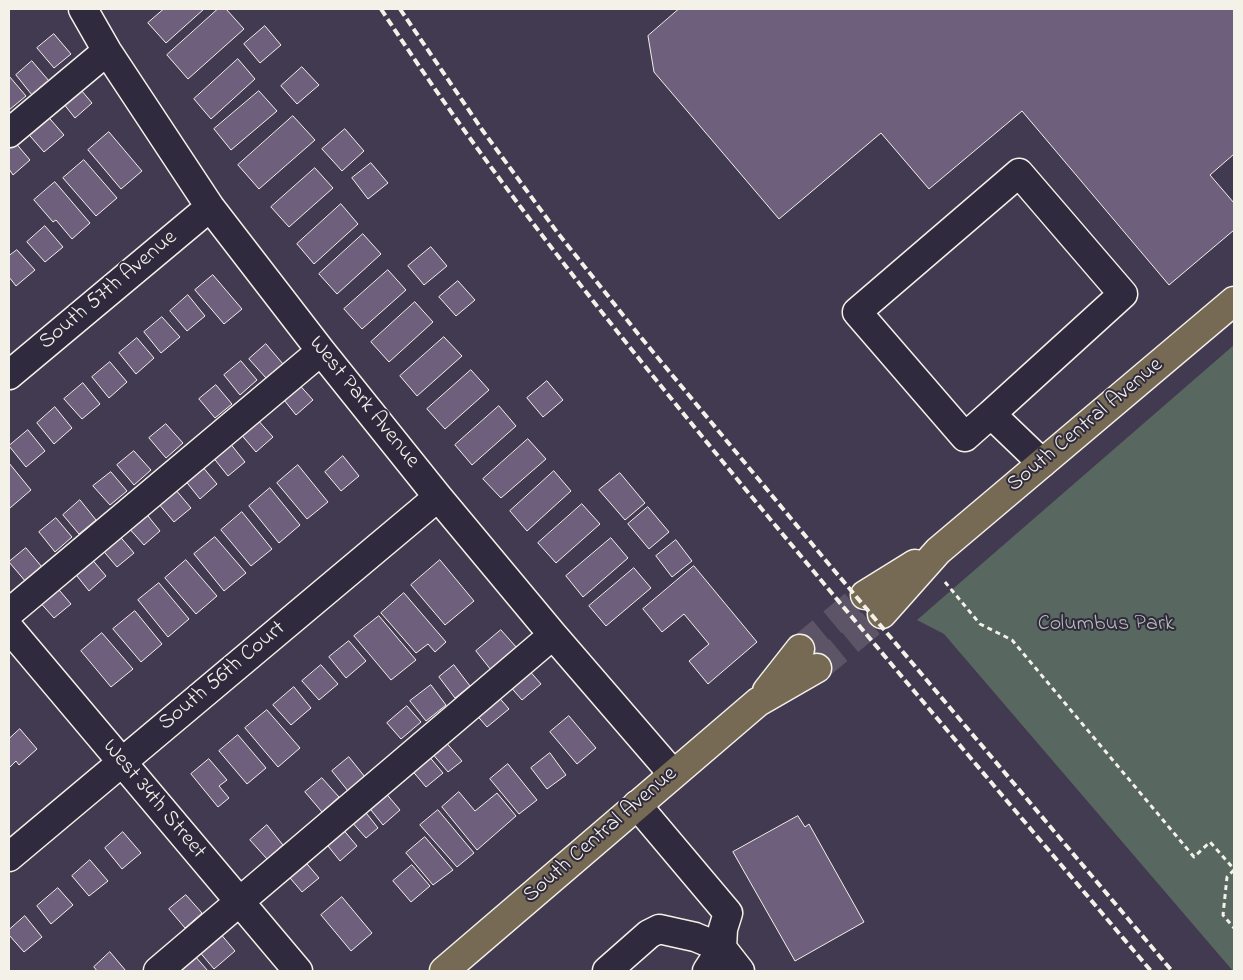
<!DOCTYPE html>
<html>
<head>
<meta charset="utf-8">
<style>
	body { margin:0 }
	#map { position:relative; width:1243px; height:980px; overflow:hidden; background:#423a50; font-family:"Indie Flower",sans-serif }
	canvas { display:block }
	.frame { position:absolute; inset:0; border:10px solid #f4f1e8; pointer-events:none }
</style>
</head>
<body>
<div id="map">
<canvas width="1243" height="980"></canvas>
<div class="frame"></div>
</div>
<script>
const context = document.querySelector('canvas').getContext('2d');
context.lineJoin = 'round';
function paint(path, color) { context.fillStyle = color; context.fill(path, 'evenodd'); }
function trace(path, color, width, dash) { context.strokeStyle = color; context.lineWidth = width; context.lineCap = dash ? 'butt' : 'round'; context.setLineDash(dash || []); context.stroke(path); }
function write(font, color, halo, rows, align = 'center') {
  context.font = font + ' "Indie Flower",sans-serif'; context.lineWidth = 4; context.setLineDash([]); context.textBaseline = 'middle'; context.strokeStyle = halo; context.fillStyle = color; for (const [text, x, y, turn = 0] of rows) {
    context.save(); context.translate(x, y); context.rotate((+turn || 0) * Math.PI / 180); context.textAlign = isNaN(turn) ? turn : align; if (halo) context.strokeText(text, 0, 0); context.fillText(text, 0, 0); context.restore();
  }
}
paint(new Path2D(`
	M1234,345V971H1233L944,634L917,620Z`), '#58675f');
const building = new Path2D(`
	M164,9H204L166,43L148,23Z
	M218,9H226L244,29L188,79L167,55Z
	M679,9H1234V154L1210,175L1234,203V230L1169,285L1022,111L929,189L881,133L779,219L654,72L648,36Z
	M265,26L281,45L260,63L244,44Z
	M54,34L71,54L54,68L37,48Z
	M238,59L255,79L211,119L194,99Z
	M32,61L49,81L32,95L16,75Z
	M302,67L319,85L297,104L281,86Z
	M9,76L26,96L9,110Z
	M76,84L92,103L75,118L59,98Z
	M259,91L277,111L231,150L214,129Z
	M44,112L64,135L44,152L24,129Z
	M293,116L315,140L259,189L238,165Z
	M345,129L364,151L342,171L322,149Z
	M109,132L142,171L121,189L88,150Z
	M14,141L30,160L13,175L9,169V145Z
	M84,160L117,198L96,216L63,178Z
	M371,163L388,183L368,199L352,178Z
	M315,168L333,188L289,227L271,207Z
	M55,182L90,223L72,239L56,220L53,222L34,200Z
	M341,204L358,224L314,264L297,244Z
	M45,226L63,247L45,262L27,242Z
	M363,234L381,254L337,294L319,274Z
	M431,247L447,266L424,285L408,266Z
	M17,250L35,270L16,286L9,277V256Z
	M388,270L406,290L362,329L344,309Z
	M213,275L242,309L224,324L195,290Z
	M458,281L475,300L456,316L439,297Z
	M188,295L205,316L187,331L170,311Z
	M415,302L433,322L389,362L371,342Z
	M162,317L180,337L161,353L144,332Z
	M444,337L462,356L417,396L400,376Z
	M137,338L154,358L136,374L119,353Z
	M266,344L283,364L266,378L249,359Z
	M241,361L257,380L240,395L224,375Z
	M110,362L127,382L109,398L92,377Z
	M471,370L489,390L445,429L427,409Z
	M296,381L313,400L296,415L280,395Z
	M547,381L563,400L543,417L527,398Z
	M83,383L100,404L82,419L64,399Z
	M216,385L232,404L215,418L199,399Z
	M499,406L516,426L472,465L455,445Z
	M55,407L72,428L54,444L37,423Z
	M256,418L273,437L256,452L239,432Z
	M166,424L183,443L166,458L149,438Z
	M28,430L45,451L26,467L9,446Z
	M528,439L546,459L501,498L483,479Z
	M229,442L245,462L228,476L212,456Z
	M134,451L151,470L134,485L117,465Z
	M343,456L359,476L341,491L325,472Z
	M9,463L31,490L10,508L9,507Z
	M201,465L217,484L200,499L184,479Z
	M298,465L328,502L307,519L277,483Z
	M554,471L571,491L527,531L510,511Z
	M111,472L127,491L110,505L93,486Z
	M620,473L645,503L625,520L599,490Z
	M270,488L300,525L279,543L249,506Z
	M175,489L191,508L174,522L158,503Z
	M80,500L96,520L79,534L63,515Z
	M582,504L600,524L556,563L538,543Z
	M648,507L669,532L649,549L628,524Z
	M144,511L160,531L144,545L127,526Z
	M242,512L272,549L251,566L221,530Z
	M56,518L72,537L55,552L39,532Z
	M117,533L134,553L117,567L100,547Z
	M215,537L246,573L224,591L194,554Z
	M611,538L628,558L583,597L566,576Z
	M676,540L692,561L672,577L656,556Z
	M26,548L42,567L26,582L9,562Z
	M90,557L106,576L89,591L73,571Z
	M186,560L217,596L196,614L165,578Z
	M440,560L474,601L445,625L411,585Z
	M694,566L757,642L708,684L689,661L709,644L684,614L662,632L643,609Z
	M634,568L651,588L606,626L589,606Z
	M159,583L189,619L168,637L138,600Z
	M54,584L71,604L54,618L37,599Z
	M404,593L446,642L435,652L428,644L416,653L381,613Z
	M135,611L162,644L141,662L113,629Z
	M379,616L416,660L391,680L354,636Z
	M501,630L517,648L491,670L476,651Z
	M102,633L133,669L111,687L81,651Z
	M349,641L366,661L346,678L329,657Z
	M321,665L338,684L319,700L302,681Z
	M454,665L470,686L455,698L439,677Z
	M527,668L541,684L522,700L508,684Z
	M431,685L446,705L426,721L410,701Z
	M294,687L311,708L291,725L273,705Z
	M496,694L509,709L487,727L474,712Z
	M407,706L421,722L401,739L387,723Z
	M267,710L300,748L278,767L245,728Z
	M569,716L596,748L577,764L550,732Z
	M20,729L37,749L19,765L16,761L9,768V739Z
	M238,735L266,768L247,784L219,751Z
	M444,740L462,761L448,772L431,752Z
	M550,753L566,775L547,789L531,768Z
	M427,754L443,773L426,787L410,768Z
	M349,757L365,777L348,791L332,771Z
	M209,759L227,780L219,786L229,798L218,807L191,774Z
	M508,764L537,800L519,814L490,779Z
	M322,778L339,797L322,812L305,792Z
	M384,791L400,810L383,825L367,805Z
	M459,792L475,811L497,793L516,816L477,850L442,807Z
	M363,809L378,828L366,838L350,820Z
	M438,810L474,853L457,867L420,825Z
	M798,816L805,827L809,824L864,922L795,961L733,852Z
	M267,825L283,845L267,859L250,840Z
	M341,827L357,846L340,861L324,841Z
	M123,832L141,853L122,869L105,848Z
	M425,837L453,870L433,885L406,853Z
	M302,858L319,878L302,892L285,872Z
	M90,860L108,881L89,896L72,876Z
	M412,865L430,886L411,902L393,881Z
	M58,888L73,905L51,924L37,906Z
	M186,895L202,913L185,928L169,909Z
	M342,897L372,933L351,951L321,915Z
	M25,916L42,937L24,952L9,935V930Z
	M219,932L235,951L214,969L198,950Z
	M110,952L126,971H97L94,967Z
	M194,955L208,971H179L178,970Z`);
paint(building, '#6e607d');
trace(building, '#f4f1e8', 1);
trace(new Path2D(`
	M800,649L865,595
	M817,668L882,614`), '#5d5567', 28, [28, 14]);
const minor = new Path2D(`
	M83,9L107,51L210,207L321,351L438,497L553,635L673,774
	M9,133L107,51
	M9,375L210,207
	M991,414L1123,294L1019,173L857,312L965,437L991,414L1042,463
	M9,613L321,351
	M9,628L298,971
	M637,805L728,913L723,929L722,948L740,971
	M9,857L438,497
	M158,971L553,635
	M607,971L649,934L659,929L695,937L722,948L707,971`);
const major = new Path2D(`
	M865,595L915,564
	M882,614L938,551L1234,301
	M767,691L800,649
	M444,971L758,702L817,668`);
trace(minor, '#f4f1e8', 31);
trace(major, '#f4f1e8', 31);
trace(new Path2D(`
	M945,582L980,624L1012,640L1194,857L1210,842L1234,869
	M1234,870L1227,877L1223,915L1234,928`), '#f4f1e8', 3, [5, 4]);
trace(minor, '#2f2a3d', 28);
trace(major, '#776a54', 28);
trace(new Path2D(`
	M381,9C494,182 624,342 756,502C886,659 1019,815 1151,971
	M400,9L483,131L557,232L639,335L822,556L1172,971`), '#f4f1e8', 4, [8, 4]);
write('22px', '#f4f1e8', '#2f2a3d', [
	["South 57th Avenue",109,291,-40],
	["West Park Avenue",363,403,51],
	["South Central Avenue",1086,426,-40],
	["South 56th Court",223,677,-40],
	["West 34th Street",153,800,50],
	["South Central Avenue",601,836,-41]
]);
write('22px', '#b6bab1', '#2f2a3d', [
	["Columbus Park",1106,625]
]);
</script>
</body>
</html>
